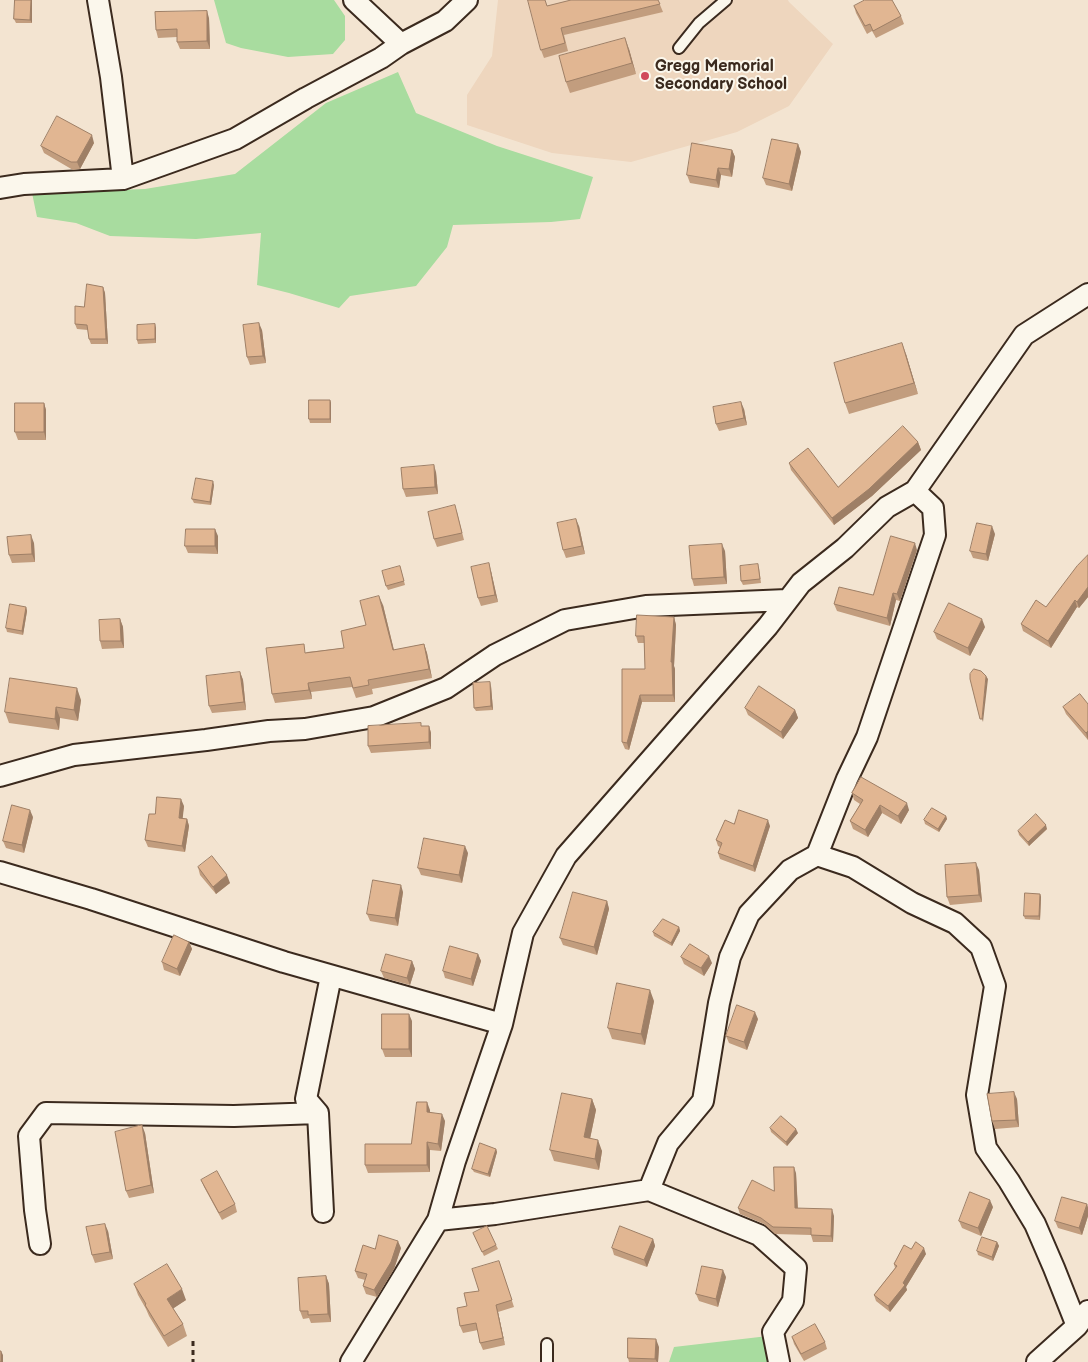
<!DOCTYPE html>
<html>
<head>
<meta charset="utf-8">
<style>
	body { margin:0 }
	canvas { display:block; background:#f3e4d1 }
</style>
</head>
<body>
<canvas width="1088" height="1362"></canvas>
<script>
const context = document.querySelector('canvas').getContext('2d');
context.lineJoin = 'round';
function paint(path, color) { context.fillStyle = color; context.fill(path, 'evenodd'); }
function trace(path, color, width, dash) { context.strokeStyle = color; context.lineWidth = width; context.lineCap = dash ? 'butt' : 'round'; context.setLineDash(dash || []); context.stroke(path); }
function write(font, color, halo, rows, align = 'center') {
  context.font = font + ' "Balsamiq Sans",sans-serif'; context.lineWidth = 4; context.setLineDash([]); context.textBaseline = 'middle'; context.strokeStyle = halo; context.fillStyle = color; for (const [text, x, y, turn = 0] of rows) {
    context.save(); context.translate(x, y); context.rotate((+turn || 0) * Math.PI / 180); context.textAlign = isNaN(turn) ? turn : align; if (halo) context.strokeText(text, 0, 0); context.fillText(text, 0, 0); context.restore();
  }
}
paint(new Path2D(`
	M498,0H788L789,2L833,44L789,106L737,132L631,162L552,153L467,125V95L492,56Z`), '#eed6be');
paint(new Path2D(`
	M214,0H334L345,16V40L333,54L288,57L241,48L226,43Z
	M398,72L416,113L497,146L593,177L580,219L551,222L453,225L447,247L416,286L350,296L339,308L289,293L257,285L261,233L196,239L110,236L76,223L37,217L32,193L145,189L235,174L326,103Z
	M768,1336L775,1362H669L674,1347Z`), '#a8dc9f');
const service = new Path2D(`
	M679,48L699,23L726,0
	M547,1344V1362`);
const minor = new Path2D(`
	M98,0L111,77L123,179
	M354,0L401,44
	M0,188L24,184L123,179L235,139L306,98L381,58L401,44L445,21L467,0
	M0,776L74,755L206,740L269,731L305,729L374,717L446,688L495,655L565,620L646,606L787,600
	M817,855L853,867L912,903L955,923L981,947L995,986L977,1095L986,1148L1009,1181L1035,1224L1054,1268L1077,1326
	M0,872L91,899L284,962L502,1024
	M649,1190L759,1235L796,1268L793,1301L773,1332L779,1362
	M323,1212L318,1113L306,1099L331,976
	M438,1220L495,1214L649,1190L668,1143L703,1101L719,1003L730,957L749,914L790,870L817,855L847,779L867,737L935,535L933,508L915,491
	M40,1244L35,1210L29,1136L46,1113L234,1116L318,1113
	M351,1362L438,1220L455,1161L502,1024L523,933L566,856L768,626L801,583L845,548L887,507L915,491L1024,335L1088,294
	M1037,1362L1077,1326L1088,1311`);
trace(service, '#3b2a1e', 14);
trace(minor, '#3b2a1e', 24);
trace(new Path2D(`
	M193,1341V1362`), '#3b2a1e', 3, [5, 4]);
trace(service, '#fbf7ec', 10);
trace(minor, '#fbf7ec', 20);
paint(new Path2D(`
	M15,0H32V23H16L14,19Z
	M658,0L663,12L564,35L568,51L544,58L541,50L547,6Z
	M854,6L901,16L904,24L876,38L872,31L867,34L856,13Z
	M209,18L210,49H180L177,42V37L158,38L156,30Z
	M629,49L636,74L570,93L566,82Z
	M94,143L80,169L73,170L44,153L41,146Z
	M798,144L801,152L792,191L766,185L763,178Z
	M732,150L735,157L732,177L721,175L719,188L690,183L687,175Z
	M103,287L105,293L108,344H91L89,339L88,330L77,329L75,324L84,307Z
	M156,328V343L138,344L137,340Z
	M262,330L266,363L250,365L247,357Z
	M906,354L918,394L849,414L845,403Z
	M330,400L331,403V423H310L309,419Z
	M44,403L46,410V440H18L15,432Z
	M744,409L747,425L719,431L716,424Z
	M918,442L921,450L872,496L834,525L791,470L789,463L838,487Z
	M436,472L438,494L406,497L403,489Z
	M214,485L211,505L194,503L192,499Z
	M457,512L464,540L437,547L434,539Z
	M579,526L585,554L566,558L563,550Z
	M995,534L988,561L973,558L970,551Z
	M218,536V554L188,553L185,546Z
	M34,543L35,562L12,563L9,555Z
	M917,550L900,601L896,600L890,626L837,611L834,604L873,595Z
	M725,551L727,584L694,586L692,579Z
	M1088,555V597L1079,608L1077,607L1051,648L1023,631L1021,624L1046,607Z
	M400,566L405,585L388,590L386,586Z
	M759,568L761,583L743,585L741,581Z
	M491,571L498,602L481,606L478,598Z
	M383,605L394,650L424,644L427,653L432,678L372,689L373,694L356,698L352,687L311,692L312,699L275,703L272,694L307,652L344,648L366,625Z
	M26,607L27,611L23,635L7,632L6,628Z
	M674,617L676,625L674,666L675,669V702H642L629,750L625,749L622,742L645,669L644,643H638L636,636Z
	M120,619L123,627L124,648L102,649L100,641Z
	M985,627L970,656L937,639L934,632Z
	M240,672L243,680L246,710L212,713L209,706Z
	M491,686L493,710L476,711L474,708Z
	M81,700L78,721L60,718L59,730L9,723L5,712Z
	M1088,704V740L1066,714L1063,707Z
	M745,708L795,710L798,718L783,739L748,715Z
	M422,726H429L431,733V749L371,753L368,746Z
	M852,793L909,810L901,824L882,813L868,837L853,829L850,821L860,804L854,800Z
	M184,806L182,818L187,819L189,826L185,852L148,847L145,840L155,814Z
	M946,816L947,819L939,832L925,824L924,820Z
	M33,817L24,853L6,848L3,841Z
	M734,824L770,826L755,872L720,859L718,853L720,847L718,846L716,840Z
	M1047,829L1029,846L1019,835L1018,831Z
	M468,853L462,883L421,875L418,868Z
	M198,867L230,883L216,894L200,875Z
	M979,870L982,902L950,905L947,897Z
	M403,892L398,926L370,921L367,914Z
	M1040,894L1041,897L1040,920L1025,919L1024,916Z
	M607,901L609,909L597,955L563,945L560,938Z
	M679,927L680,931L672,946L654,936L653,932Z
	M189,942L192,949L180,976L164,970L162,962Z
	M478,954L481,961L473,986L445,978L443,971Z
	M681,957L712,963L704,976L684,964Z
	M412,961L415,969L410,985L384,978L381,971Z
	M654,1001L645,1045L612,1039L608,1028Z
	M758,1019L747,1050L729,1043L726,1036Z
	M412,1021V1057H385L382,1049Z
	M592,1099L596,1110L590,1139L602,1151L599,1170L554,1161L550,1150Z
	M1017,1099L1019,1127L995,1129L992,1121Z
	M430,1110V1112L445,1121L441,1151L430,1150V1172L368,1173L365,1165L411,1144Z
	M770,1128L798,1133L787,1146L771,1132Z
	M145,1133L154,1193L129,1198L126,1191Z
	M496,1149L497,1152L490,1177L474,1172L472,1169Z
	M796,1173L798,1208L834,1216L833,1242H813L811,1235L775,1234L764,1224L740,1214L738,1208L774,1191Z
	M201,1180L235,1204L237,1212L222,1220L204,1187Z
	M1087,1204L1088,1208V1216L1082,1235L1058,1228L1055,1221Z
	M993,1207L981,1236L962,1228L959,1221Z
	M108,1231L113,1259L95,1263L92,1255Z
	M473,1233L496,1245L498,1249L484,1256Z
	M653,1239L655,1246L647,1267L614,1255L612,1248Z
	M997,1242L999,1246L993,1261L978,1255L977,1251Z
	M401,1248L394,1269L377,1297L366,1294L363,1286L365,1280L358,1278L355,1271L375,1249Z
	M911,1249L926,1254L906,1287L907,1290L890,1312L876,1301L874,1295L895,1268L894,1264Z
	M499,1261L514,1307L498,1312L505,1345L483,1350L480,1343L478,1330L463,1333L460,1326L467,1306L479,1291Z
	M326,1276L329,1284L331,1322L311,1323L309,1318L303,1319L300,1311Z
	M726,1277L718,1307L699,1301L696,1294Z
	M134,1284L186,1300L173,1308L183,1324L187,1336L168,1347L149,1316L146,1309L138,1295Z
	M792,1337L825,1342L827,1349L804,1361L794,1344Z
	M659,1347L658,1362H629L628,1358Z`), '#c29d7e');
paint(new Path2D(`
	M31,0H32V23L30,20Z
	M207,11L209,18L210,49L207,41Z
	M625,38L629,49L636,74L632,63Z
	M92,135L94,143L80,169L77,162Z
	M798,144L801,152L792,191L789,184Z
	M732,150L735,157L732,177L729,169Z
	M718,168L721,175L719,188L716,180Z
	M103,287L105,293L108,344L106,339Z
	M259,323L262,330L266,363L263,356Z
	M155,324L156,328V343L155,339Z
	M902,343L906,354L918,394L914,383Z
	M330,400L331,403V423L330,419Z
	M741,402L744,409L747,425L744,418Z
	M44,403L46,410V440L44,432Z
	M918,442L921,450L872,496L834,525L832,518Z
	M434,465L436,472L438,494L435,487Z
	M213,481L214,485L211,505L210,502Z
	M576,519L579,526L585,554L582,546Z
	M992,526L995,534L988,561L986,554Z
	M215,529L218,536V554L215,546Z
	M31,535L34,543L35,562L32,554Z
	M915,543L917,550L900,601L897,594Z
	M722,544L725,551L727,584L724,577Z
	M489,563L491,571L498,602L495,595Z
	M1088,587V597L1079,608L1077,602Z
	M893,593L896,600L890,626L887,618Z
	M379,596L383,605L396,659L393,650Z
	M1075,600L1077,607L1051,648L1048,641Z
	M26,607L27,611L23,635L22,631Z
	M674,617L676,625L674,666L675,669V702L673,695L671,662Z
	M120,619L123,627L124,648L121,641Z
	M982,619L985,627L970,656L968,648Z
	M424,644L427,653L432,678L429,669Z
	M240,672L243,680L246,710L244,702Z
	M986,676L988,679L983,722L982,719Z
	M490,682L491,686L493,710L491,706Z
	M308,683L311,692L312,699L309,690Z
	M77,688L81,700L78,721L74,710Z
	M640,695L642,702L629,750L627,743Z
	M56,707L60,718L59,730L55,719Z
	M795,710L798,718L783,739L781,732Z
	M429,726L431,733V749L429,742Z
	M1088,731V740L1086,733Z
	M181,799L184,806L182,825L179,818Z
	M907,803L909,810L901,824L898,816Z
	M880,805L882,813L868,837L865,830Z
	M30,810L33,817L24,853L22,845Z
	M946,816L947,819L939,832L938,829Z
	M187,819L189,826L185,852L182,846Z
	M768,820L770,826L755,872L753,866Z
	M1046,825L1047,829L1029,846L1028,842Z
	M465,846L468,853L462,883L459,875Z
	M976,863L979,870L982,902L979,895Z
	M227,875L230,883L216,894L213,887Z
	M401,885L403,892L398,926L395,918Z
	M1040,894L1041,897L1040,920L1039,916Z
	M607,901L609,909L597,955L594,947Z
	M679,927L680,931L672,946L671,943Z
	M189,942L192,949L180,976L177,969Z
	M478,954L481,961L473,986L471,979Z
	M709,956L712,963L704,976L701,968Z
	M412,961L415,969L410,985L407,978Z
	M650,990L654,1001L645,1045L641,1034Z
	M755,1012L758,1019L747,1050L744,1042Z
	M409,1014L412,1021V1057L409,1049Z
	M1014,1092L1017,1099L1019,1127L1016,1120Z
	M592,1099L596,1110L588,1148L584,1137Z
	M427,1102L430,1110V1119L427,1112Z
	M442,1114L445,1121L441,1151L438,1144Z
	M142,1125L145,1133L154,1193L151,1185Z
	M796,1129L798,1133L787,1146L786,1142Z
	M598,1140L602,1151L599,1170L595,1159Z
	M427,1142L430,1150V1172L427,1165Z
	M496,1149L497,1152L490,1177L488,1174Z
	M794,1167L796,1173L798,1215L795,1208Z
	M990,1200L993,1207L981,1236L978,1228Z
	M1087,1204L1088,1208V1216L1082,1235L1079,1228Z
	M832,1209L834,1216L833,1242L831,1236Z
	M105,1224L108,1231L113,1259L110,1252Z
	M653,1239L655,1246L647,1267L644,1260Z
	M398,1241L401,1248L394,1269L377,1297L374,1290Z
	M997,1242L999,1246L993,1261L992,1257Z
	M924,1248L926,1254L906,1287L907,1290L890,1312L888,1306Z
	M723,1270L726,1277L718,1307L716,1299Z
	M326,1276L329,1284L331,1322L328,1314Z
	M182,1289L186,1300L171,1310L167,1299Z
	M496,1305L498,1312L505,1345L503,1338Z
	M656,1339L659,1347L658,1362H657L655,1359Z
	M1,1351L3,1355V1362H1Z`), '#9e7f66');
const building = new Path2D(`
	M15,0H31L30,20L14,19Z
	M528,0H545L547,6L571,0H658L660,4L561,28L565,43L541,50Z
	M865,0H892L901,16L873,31L870,24L865,26L854,6Z
	M207,11V41L177,42V29L156,30L155,12Z
	M625,38L632,63L566,82L559,56Z
	M57,116L92,135L77,162H71L41,146Z
	M772,139L798,144L789,184L763,178Z
	M692,143L732,150L729,169L718,168L716,180L687,175Z
	M87,284L103,287L106,339H89L87,325L75,324V306L84,307Z
	M259,323L263,356L247,357L243,325Z
	M155,324V339L137,340V325Z
	M902,343L914,383L845,403L834,363Z
	M309,400H330V419H309Z
	M741,402L744,418L716,424L713,407Z
	M15,403H44V432H15Z
	M903,426L918,442L869,489L832,518L789,463L808,448L838,487Z
	M434,465L435,487L403,489L401,468Z
	M196,478L213,481L210,502L192,499Z
	M455,505L462,533L434,539L428,512Z
	M576,519L582,546L563,550L557,523Z
	M977,523L992,526L986,554L970,551Z
	M186,529H215V546H185Z
	M31,535L32,554L9,555L7,537Z
	M891,536L915,543L897,594L893,593L887,618L834,604L839,587L873,595Z
	M722,544L724,577L692,579L689,546Z
	M1088,555V587L1077,602L1075,600L1048,641L1021,624L1036,600L1046,607L1077,566Z
	M489,563L495,595L478,598L471,567Z
	M758,564L760,579L741,581L740,566Z
	M400,566L404,581L386,586L382,571Z
	M379,596L393,650L424,644L429,669L368,680L369,685L353,688L350,677L308,683L309,690L272,694L266,648L304,644L305,653L344,648L341,631L366,625L360,601Z
	M949,603L982,619L968,648L934,632Z
	M10,604L26,607L22,631L6,628Z
	M637,615L674,617L671,662H672L673,695H640L627,743L622,742V669H645L644,636H636Z
	M120,619L121,641H100L99,620Z
	M974,669L981,671L986,676L982,719H980L970,679V674Z
	M240,672L244,702L209,706L206,676Z
	M10,678L77,688L74,710L56,707L55,719L5,712Z
	M490,682L491,706L474,708L473,683Z
	M759,686L795,710L781,732L745,708Z
	M1080,694L1088,704V731L1086,733L1063,707Z
	M421,723V726H429V742L368,746V726Z
	M861,777L907,803L898,816L880,805L865,830L850,821L863,800L852,793Z
	M157,797L181,799L179,818L187,819L182,846L145,840L149,814H155Z
	M12,805L30,810L22,845L3,841Z
	M932,808L946,816L938,829L924,820Z
	M739,810L768,820L753,866L718,853L722,843L716,840L725,820L734,824Z
	M1036,814L1046,825L1028,842L1018,831Z
	M424,838L465,846L459,875L418,868Z
	M212,856L227,875L213,887L198,867Z
	M976,863L979,895L947,897L945,865Z
	M373,880L401,885L395,918L367,914Z
	M573,892L607,901L594,947L560,938Z
	M1025,893L1040,894L1039,916H1024Z
	M663,919L679,927L671,943L653,932Z
	M174,935L189,942L177,969L162,962Z
	M690,944L709,956L701,968L681,957Z
	M450,946L478,954L471,979L443,971Z
	M386,954L412,961L407,978L381,971Z
	M617,983L650,990L641,1034L608,1028Z
	M737,1005L755,1012L744,1042L726,1036Z
	M382,1014H409V1049H382Z
	M1014,1092L1016,1120L992,1121L987,1094Z
	M562,1093L592,1099L584,1137L598,1140L595,1159L550,1150Z
	M417,1102H427V1112L442,1114L438,1144L427,1142V1165H365V1144H411Z
	M781,1116L796,1129L786,1142L770,1128Z
	M142,1125L151,1185L126,1191L115,1132Z
	M480,1143L496,1149L488,1174L472,1169Z
	M774,1167H794L795,1208L832,1209L831,1236L811,1235V1228L773,1227L761,1218L738,1208L752,1180L774,1191Z
	M217,1171L235,1204L219,1213L201,1180Z
	M970,1192L990,1200L978,1228L959,1221Z
	M1062,1197L1087,1204L1079,1228L1055,1221Z
	M105,1224L110,1252L92,1255L86,1227Z
	M487,1226L496,1245L482,1252L473,1233Z
	M620,1226L653,1239L644,1260L612,1248Z
	M379,1235L398,1241L391,1262L374,1290L363,1286L367,1274L355,1271L363,1245L375,1249Z
	M982,1237L997,1242L992,1257L977,1251Z
	M916,1242L924,1248L903,1283L905,1285L888,1306L874,1295L897,1266L894,1264L904,1245L911,1249Z
	M499,1261L512,1300L496,1305L503,1338L480,1343L476,1323L460,1326L457,1308L467,1306L464,1293L479,1291L472,1269Z
	M167,1264L182,1289L167,1299L183,1324L164,1336L145,1305L146,1304L134,1284Z
	M702,1266L723,1270L716,1299L696,1294Z
	M326,1276L328,1314L308,1315V1311H300L298,1278Z
	M815,1324L825,1342L801,1354L792,1337Z
	M628,1338L656,1339L655,1359L628,1358Z
	M0,1351H1V1362H0Z`);
paint(building, '#e1b692');
trace(building, '#9e7f66', 1);
for (const [x, y, r, color] of [
	[645,76,5,"#d1495b"]
]) { const dot = new Path2D(); dot.arc(x, y, r, 0, 2 * Math.PI); context.fillStyle = color; context.fill(dot); trace(dot, '#fbf7ec', 2); }
write('bold 16px', '#3b2a1e', '#fbf7ec', [
	["Gregg Memorial",655,67],
	["Secondary School",655,85]
], 'left');
</script>
</body>
</html>
